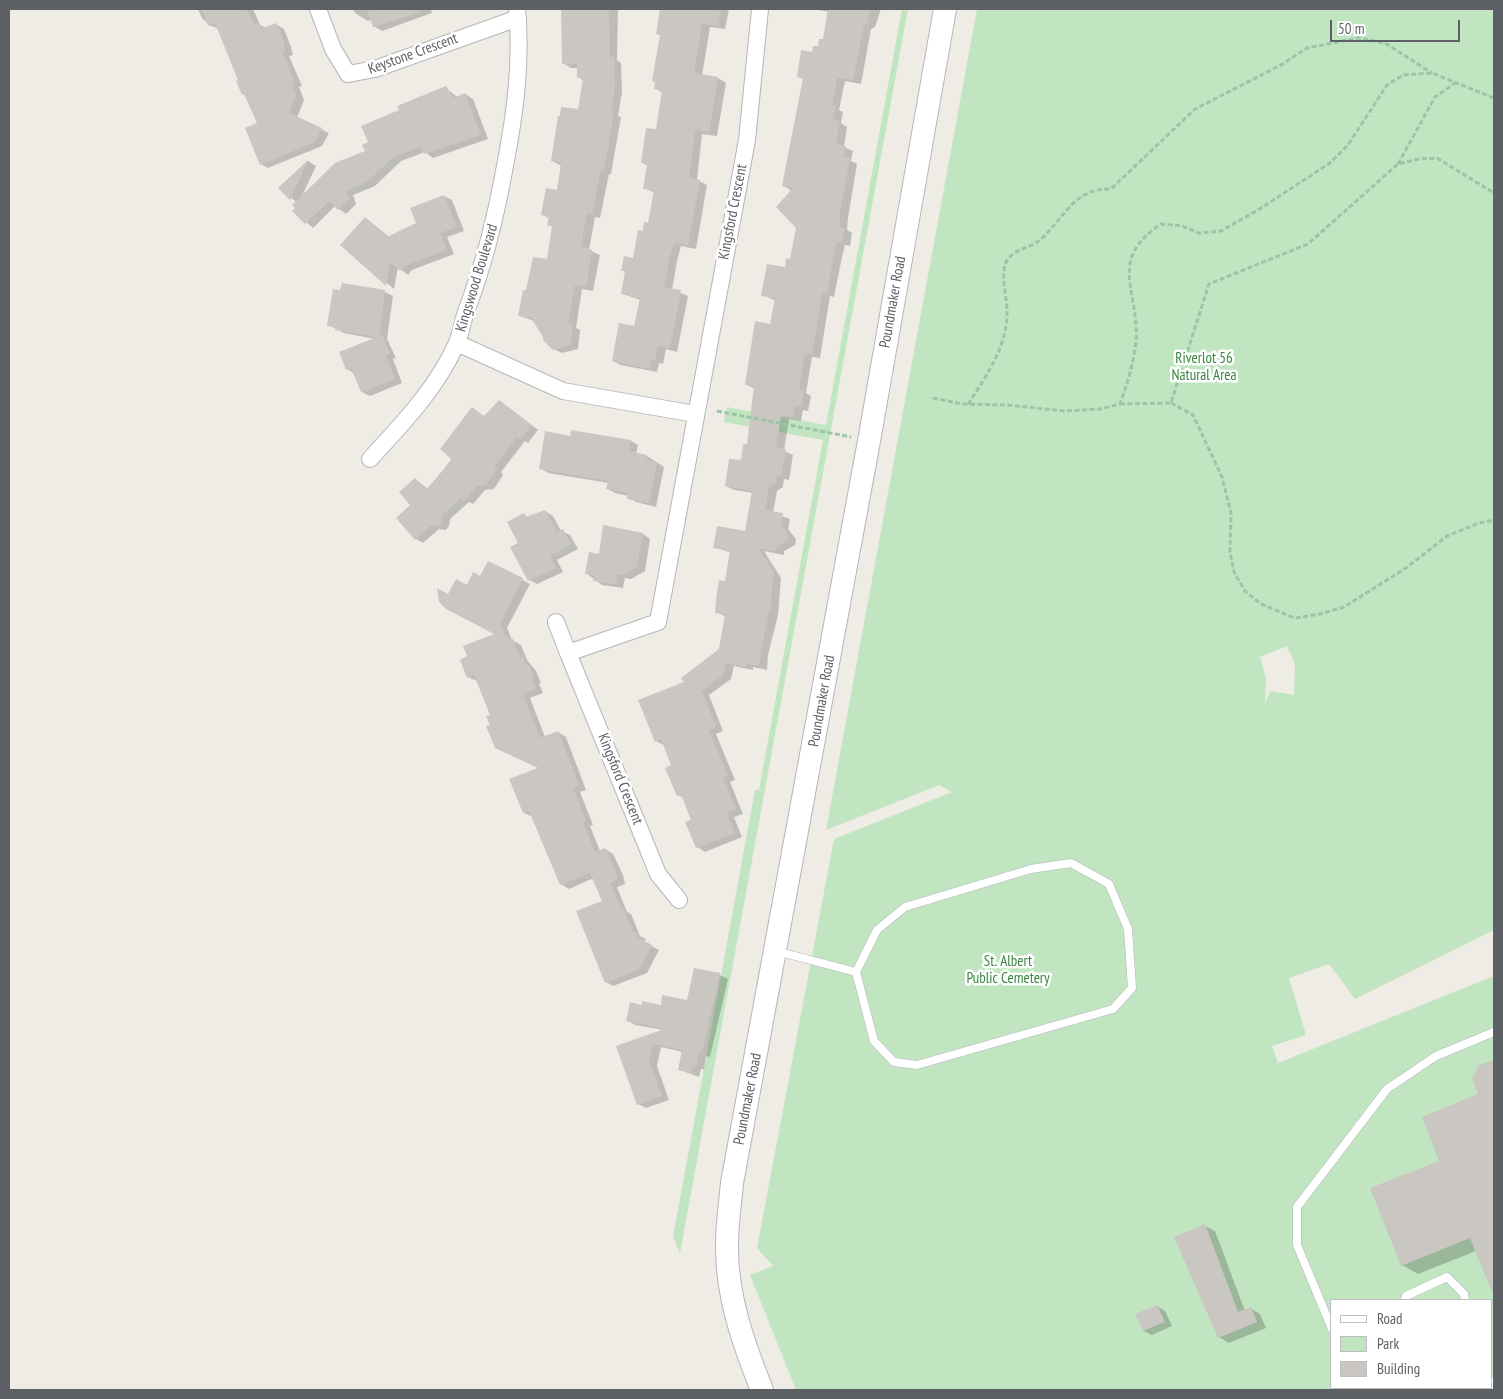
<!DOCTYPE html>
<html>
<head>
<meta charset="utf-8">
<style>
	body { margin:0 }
	#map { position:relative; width:1503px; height:1399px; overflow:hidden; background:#eeece4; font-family:"PT Sans Narrow",sans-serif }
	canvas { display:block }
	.frame { position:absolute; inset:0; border:10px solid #5c5f64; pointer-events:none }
	.legend { position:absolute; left:1330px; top:1299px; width:162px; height:90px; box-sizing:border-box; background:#fff; border:1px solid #bebfc1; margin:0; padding:6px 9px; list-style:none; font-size:15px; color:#5c5f64 }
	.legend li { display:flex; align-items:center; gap:10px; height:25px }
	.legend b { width:25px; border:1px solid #bebfc1 }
	.scale { position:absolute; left:1330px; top:20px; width:130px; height:22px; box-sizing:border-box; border:2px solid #5c5f64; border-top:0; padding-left:6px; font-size:15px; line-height:18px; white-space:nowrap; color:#5c5f64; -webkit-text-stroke:4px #fff; paint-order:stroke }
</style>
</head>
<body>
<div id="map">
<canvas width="1503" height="1399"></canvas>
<div class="frame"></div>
<ul class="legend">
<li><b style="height:6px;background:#fff"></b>Road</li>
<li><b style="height:14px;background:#c1e5c1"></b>Park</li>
<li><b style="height:14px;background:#cac6c1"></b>Building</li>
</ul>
<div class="scale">50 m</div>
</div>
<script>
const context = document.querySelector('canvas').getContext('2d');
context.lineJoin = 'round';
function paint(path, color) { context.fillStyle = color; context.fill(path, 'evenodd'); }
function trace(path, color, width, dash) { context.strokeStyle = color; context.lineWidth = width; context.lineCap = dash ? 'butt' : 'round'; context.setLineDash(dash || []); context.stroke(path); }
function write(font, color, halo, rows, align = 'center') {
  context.font = font + ' "PT Sans Narrow",sans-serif'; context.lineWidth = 5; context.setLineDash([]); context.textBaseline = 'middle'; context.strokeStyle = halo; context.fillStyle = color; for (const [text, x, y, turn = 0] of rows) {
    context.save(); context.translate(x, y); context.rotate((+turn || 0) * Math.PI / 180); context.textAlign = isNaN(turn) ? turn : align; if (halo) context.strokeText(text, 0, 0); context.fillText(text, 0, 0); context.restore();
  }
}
paint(new Path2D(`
	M902,9H908L680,1253L673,1237L755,790H759L823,440L724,422L727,407L826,425Z
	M977,9H1494V930L1355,999L1329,964L1289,978L1306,1035L1272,1046L1278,1063L1494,976V1390H796L750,1275L773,1266L757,1248L834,839L952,792L939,785L826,830ZM1287,646L1295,664L1294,695L1271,691L1265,702L1266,679L1260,657ZM1332,1300H1492V1388H1332Z`), '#c1e5c1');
paint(new Path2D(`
	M198,9H253L260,25L266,28L276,24L284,29L291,47L293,55L289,56L302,86L299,87L304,100L297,118L329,133L322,146L268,168L261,164L258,124L247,97L243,94L240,80L219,29L209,25L202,18Z
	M353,9H431L432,13L382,31L374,26L372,20L368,21L355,13Z
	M562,9H618L617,60L621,63L622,92L618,116L621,117L611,174H609L600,218L595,217L589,250L600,255L593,291L582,289L576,328L580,330L578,349L562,353L554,349L534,321L520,316L527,291L548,261L553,227L549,225L550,219L542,214L558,192L562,166L552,161L579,111L584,81L578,77V68H571L563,63Z
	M661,9H729L725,29L710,27L702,76L718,78L726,83L717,136L702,134L697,180L707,185L696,249L681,246L677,261L672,290L688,296L677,352L666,349L663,364L659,363L657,372L621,365L613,361L635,328L641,300L623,294L626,272L623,270L634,259L649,224L655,193L645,188L648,166L643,163L657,131L663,93L655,88L661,36L657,34Z
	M814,9H881L875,27L871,29L861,84L845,81L839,110L843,112L841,123L847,127L844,147L853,151L851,161L857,164L848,218L847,230L852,233L850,246L845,245L842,257L834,297L830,296L820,358L812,357L806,393L811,396L808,411L803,410L801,421L789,419L784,451L793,455L789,480L784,479L783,487L777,491L773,513L790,519L788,529L796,539L795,545L784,551V555L764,551L781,578L778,615L768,655L767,670L753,667V670L734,666L731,679L709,695L723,731L716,734L735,780L730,782L743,814L734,817L742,837L705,852L697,847L692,820L684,798L678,795L673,766L664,745L656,741L686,683L720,649L726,617L717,612L726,582L731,553L715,547L746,532L753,493L734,490L726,486L742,462L748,446L755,389L746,384L771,326L776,301L763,295L791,260L797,228L792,191L784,186L804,80L798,76L824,41L829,12Z
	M446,88L457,97L465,94L473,99L488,139L433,158L425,152L401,161L375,186L353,195L356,204L346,214L335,206L313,228L294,211L297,208L296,202L280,188L308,161L316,166L301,198L367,152L370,143L401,111Z
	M444,196L452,200L464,231L447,237L454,254L412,270L408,275L398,267L394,289L342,245L366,218L389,237L418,224Z
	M343,285L385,292L393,296L387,339L396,358L393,359L402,383L370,396L362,392L355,374L347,369L375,339L344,333L329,325Z
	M507,406L538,430L528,443L525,441L501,472L503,475L494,489L485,490L473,504L469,502L450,519L449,526L446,530L439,529L423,543L416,539L412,505L415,479L428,489L485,417Z
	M571,437L631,441L638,445L636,454L647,456L664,467L656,507L636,502L628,498L629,496L615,493L608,489L609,483L548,473L540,468Z
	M545,511L553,516L561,531L570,535L578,549L557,560L563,572L537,584L529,580L520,543L524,515L529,518Z
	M643,534L650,539L645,571L631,579L625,578L623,588L602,585L586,573L600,555Z
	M489,562L530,584L507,628L512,640L521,645L527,660L536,671L541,683L539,684L543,693L530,698L545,737L558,732L566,737L586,790L580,792L593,825L590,826L600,851L605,849L613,854L623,875L625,884L617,887L627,912L631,914L640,936L646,939L644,942L659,950L647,973L613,986L606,982L603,902L594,878L569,889L561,884L533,817L524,813L541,769L491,726L492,716L477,681L468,677L469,657L497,634L448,595L481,577Z
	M695,970L720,975L728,979L710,1057L706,1056L704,1069H701L699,1077L680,1070L683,1052L661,1047L657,1066L669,1100L646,1108L638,1104L617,1047L663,1030L635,1025L628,1021L643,1006H662L688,1001Z
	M1491,1062L1494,1064V1296L1476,1251L1418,1274L1402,1265L1441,1161L1480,1095Z
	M1205,1226L1215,1231L1245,1311L1250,1308L1260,1314L1266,1328L1229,1343L1219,1337Z
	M1157,1306L1165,1311L1172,1326L1152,1335L1144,1331Z`), '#0003');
paint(new Path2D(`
	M202,9H249L247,10L254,24L258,23L261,29L276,23L284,42L285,50L282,52L295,82L292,83L296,95L289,113L322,128L315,142L260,165L245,128L257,123L244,94L242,95L236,81L238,80L215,23L208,26Z
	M367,9H420L421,12L373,27Z
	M561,9H609L610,57H614L615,87L611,111H614L604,170H601L592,214L587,213L581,246L592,250L586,287L575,285L568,324L573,325L570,345L553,350L543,340V337L531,318L518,316L523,290H526L533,257L547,259L552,226L547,225L549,217L541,215L546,188L557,190L561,163L551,161L558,116H560L561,107L578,109L583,78H577V64H562Z
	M660,9H721L718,26L702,23L694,73L718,77L709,132L695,130L689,178L700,180L688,245L674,243L670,256L664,287L681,290L676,318L670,348L658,346L655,361L651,360L650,369L612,361L619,323L634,326L640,298L621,294L625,271H621L624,256L633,258L638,230L643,231L644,222L648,223L654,190L643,189L647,164L641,163L646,128L656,129L662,90L654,89L655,82L652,81L660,35L656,34Z
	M828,9H870L868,23L864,25L853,80L837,78L832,106H836L833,120L840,121L836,144L846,146L844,157L850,158L840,213V227L845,228L842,242H837L834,252L827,294L822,293L812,354L805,353L799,389L804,390L801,407L795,406L793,417L781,415L776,448L786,449L781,476L777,475L776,483L769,487L765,510L783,513L781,524L788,534V540L777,547L776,551L758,548L774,572L770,611H769L761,650L759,666L746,664L745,667L726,663L723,675L702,691L716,727L709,730L728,776L723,777L736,809L727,813L735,833L696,848L685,822L691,820L681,794L677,796L665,768L671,765L661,739L655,742L638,700L684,682L681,678L719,649L725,614L715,613L716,600L719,580L725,581L730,551L713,548L717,526L745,531L752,491L725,486L729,459L741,460L743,444H747L754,386L745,385L755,321L770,324L775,298L761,296L767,264L785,267L786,258L790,259L796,228L776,207L793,188L782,186L803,78L797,77L801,50L812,52L813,46H818L819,39H823Z
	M446,86L453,98L465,93L481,135L424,154L421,147L393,157L367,182L346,191L349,199L338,210L329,201L305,224L292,211L295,208L292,205L335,163L365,151L362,145L368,142L361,126L399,110L397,106Z
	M308,160L290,200L278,188Z
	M444,195L457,227L440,233L447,250L404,266L400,271L390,262L386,286L340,245L365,217L387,237L416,223L410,208Z
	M342,283L385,290L379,336L382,334L390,354L386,355L395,379L361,392L351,368L346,370L339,352L377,337L335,330L336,327L327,326L333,289L340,290Z
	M499,400L531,425L520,440L517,437L494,467L497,469L486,485L477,486L464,501L461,498L442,515V522L438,526H430L415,540L396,518L410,505L399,492L415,478L426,490L452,460L440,449L472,407L484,416Z
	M571,430L631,440L629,451L647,455L646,459L657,462L649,503L627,499L628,493L606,489L608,481L539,469L545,431L570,436Z
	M545,510L557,532L563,529L571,544L550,556L556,568L528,581L510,547L518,543L507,522L524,513L526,517Z
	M603,525L643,533L637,567L622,575H617L616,584L593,581L594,575L585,574L589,552L599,554Z
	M488,561L523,578L500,623L505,636L513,639L520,658L523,656L527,666L529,665L534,679L532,680L536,689L523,694L540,738L558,731L579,785L573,788L586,821L583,822L595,852L605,848L615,870L618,879L610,883L621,909L623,908L633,931L639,934L637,937L652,945L640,969L605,983L576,911L602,901L590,873L560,885L529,811L523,813L509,779L538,768L495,748L486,726L490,725L486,716L490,715L474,675L467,678L460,660L467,656L463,646L494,634L446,609L439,602L437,588L448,594L456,579L467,585L473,572L480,576Z
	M694,968L720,973L702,1053H699L696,1066L693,1065L692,1073L678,1070L682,1050L653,1044L649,1061L662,1096L637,1105L616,1046L664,1029L626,1021L630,1002L642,1005V1001L661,1005L662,995L687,1000Z
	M1494,1060V1297L1470,1238L1401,1266L1370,1188L1439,1161L1422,1117L1478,1094L1472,1079L1479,1065Z
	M1205,1224L1238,1312L1251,1307L1257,1322L1218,1338L1174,1237Z
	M1157,1305L1165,1322L1143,1331L1135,1314Z`), '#cac6c1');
const lane = new Path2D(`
	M776,951L856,972L874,1041L894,1062L917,1065L1113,1009L1132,988L1128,929L1109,884L1071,863L1031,869L905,907L877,930L856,972
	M1405,1300L1406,1296L1447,1277L1464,1294L1465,1300
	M1332,1329L1297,1245V1207L1387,1089L1436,1056L1494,1032
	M1492,1381L1494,1387
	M1356,1388L1357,1390
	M1427,1388L1428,1390`);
const street = new Path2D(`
	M318,9L333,49L348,74L375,69L518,18
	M457,343L563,391L695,414
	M370,459C403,423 436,389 456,345C461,334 462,323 466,312C485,261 495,220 505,166C515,114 522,62 517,9
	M556,622L568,653L658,622L747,140L760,9
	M568,653L658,874L679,900`);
const secondary = new Path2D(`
	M762,1390C744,1345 726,1295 727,1245C727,1224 730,1204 732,1183L869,441L945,9`);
trace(lane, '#b4b6ba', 9);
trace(street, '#b4b6ba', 18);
trace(secondary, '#b3b6bb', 24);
trace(new Path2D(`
	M1398,164L1435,97L1455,83
	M933,398L962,404L1007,405L1065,411L1100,409L1120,404C1127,385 1134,362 1136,341C1140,291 1106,261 1161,224L1182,226L1199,233L1221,231L1258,210L1330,163L1348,145L1387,85L1403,75L1432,73L1494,98
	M1171,403L1193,415L1222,477L1231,513L1230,552L1234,572L1245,591L1261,604L1295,618L1320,614L1344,607L1406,568L1447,536L1479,523L1494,520
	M968,404C986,377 1008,345 1007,311C1007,297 1001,279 1005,265C1009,250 1029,249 1040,240C1065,218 1073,188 1111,189L1195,109L1281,65L1307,48L1358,38L1385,43L1432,73
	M1120,404L1171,403L1209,284L1308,244L1398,164L1419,159L1437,158L1494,193
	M717,411L851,437`), '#9ac5a7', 3, [5, 2.5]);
trace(lane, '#fff', 8);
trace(street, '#fff', 16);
trace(secondary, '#fff', 22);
write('15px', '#5c5f64', '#fff', [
	["Keystone Crescent",413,54,-20],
	["Kingsford Crescent",733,212,-79],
	["Kingswood Boulevard",477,278,-73],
	["Poundmaker Road",893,302,-80],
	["Poundmaker Road",822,701,-80],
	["Kingsford Crescent",620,779,68],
	["Poundmaker Road",748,1099,-79]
]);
write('15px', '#38863d', '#fff', [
	["Riverlot 56",1204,359],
	["Natural Area",1204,376],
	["St. Albert",1008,962],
	["Public Cemetery",1008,979]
]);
</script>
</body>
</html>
